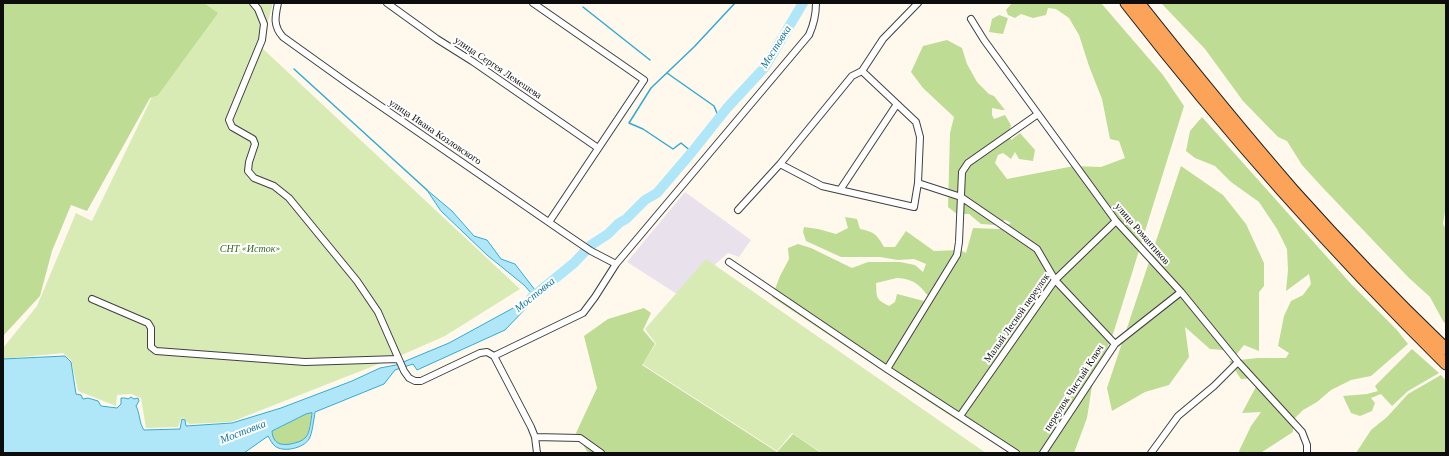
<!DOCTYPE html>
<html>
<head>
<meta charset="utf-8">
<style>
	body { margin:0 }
	#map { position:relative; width:1449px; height:456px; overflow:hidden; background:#fff9ed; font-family:"Libre Baskerville",serif }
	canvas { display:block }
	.frame { position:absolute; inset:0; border:4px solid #0d0d0d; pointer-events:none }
</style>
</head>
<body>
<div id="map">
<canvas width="1449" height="456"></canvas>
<div class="frame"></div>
</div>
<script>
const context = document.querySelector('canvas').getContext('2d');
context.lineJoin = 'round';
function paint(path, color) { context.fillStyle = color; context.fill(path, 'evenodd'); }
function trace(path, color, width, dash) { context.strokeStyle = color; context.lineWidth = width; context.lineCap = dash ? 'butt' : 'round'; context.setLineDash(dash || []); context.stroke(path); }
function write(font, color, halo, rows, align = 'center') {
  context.font = font + ' "Libre Baskerville",serif'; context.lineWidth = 4; context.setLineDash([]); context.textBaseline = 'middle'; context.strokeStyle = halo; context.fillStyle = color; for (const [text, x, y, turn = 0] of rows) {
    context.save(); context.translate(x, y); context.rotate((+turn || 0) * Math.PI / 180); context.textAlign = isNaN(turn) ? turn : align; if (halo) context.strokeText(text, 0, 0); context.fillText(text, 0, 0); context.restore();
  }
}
paint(new Path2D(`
	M685,192L751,240L739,257L728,253L680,296L627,262Z`), '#e9e1ec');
paint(new Path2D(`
	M15,3H273L261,47L520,289L445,336L404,354L231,422L189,424L182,417L178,427L146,428L141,398L131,394L117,395L116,406L78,391L71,360L63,353L3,359V348L37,306L76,213L92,221L152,97L3,23Z
	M706,259L986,453H822L792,433L777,451L642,364L656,344L645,329Z`), '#d8ebb5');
paint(new Path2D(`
	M3,3H204L218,13L158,95L150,98L87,211L71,205L52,251L40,296L3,336Z
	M1012,3H1101L1163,75L1184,106L1114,331L1092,386L1087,418L1074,453H1010L943,411L772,297L780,276L789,259L788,248L798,244L811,248L852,268L868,262H900L915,265L923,272L926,264L914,259L898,260L880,257H841L806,241L803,232L804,227L818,229L836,234L848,228L845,217L857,219L860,229C874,232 877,234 884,247H895L906,231L934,251L960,250L966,253L973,228L999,229L1011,223L1005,220L995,225L981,224L969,214H957L948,207L950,133L954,117L923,88L911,72L923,46L947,40L962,48L967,64L977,82L989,94L994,96L1005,110H1002L992,108V115L994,119L1005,115L1011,125L1009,132L1011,140L1020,133L1035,150L1033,161L1019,159L1015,152L1011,159L1003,153L998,155L995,163L1007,179L1074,166L1101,167L1125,158L1119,141L1110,139L1102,99L1089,66L1079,35L1069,18L1056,9L1048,8L1046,15L1033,18L1021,14L1015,18L1008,15L1006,10ZM897,278C913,279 919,284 928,296L924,301L897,294L895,302L889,306C875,299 877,298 876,283Z
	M1161,3H1446V206L1443,224L1446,229V324L1443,321L1430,297L1409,278L1323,188L1302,165L1287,141L1278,137L1243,101L1205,49Z
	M999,15L1008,18L1003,34L989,32L992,19Z
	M1202,117L1352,285L1397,330L1408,344L1371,376L1351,380L1331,390L1317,402L1303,410L1293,420V432L1262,452L1240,453L1239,451L1251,426L1261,412L1242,413L1258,383L1256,378L1241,379L1229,361L1258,358H1286L1289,353L1278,346L1284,316L1291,301L1303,295L1311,284L1309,274L1286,291L1288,270L1287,249L1277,229L1259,202L1231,182L1215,166L1195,158L1186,151L1190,131Z
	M1181,166L1223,195L1246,224L1264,263V286L1259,292V351L1244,345L1236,355L1224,350L1210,349L1185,327L1189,357L1169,385L1145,392L1112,411L1107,388Z
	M644,308L651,313L643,330L655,344L642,365L777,452L793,434L821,453H588L576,433L597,388L584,336L608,319Z
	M1412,349L1439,373L1408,391L1392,406L1381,394L1371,398L1375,403L1372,411L1360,416L1351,413L1343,396L1367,394L1378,391L1375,386Z
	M1441,375L1446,381V453H1356L1371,430L1387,417L1408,394Z
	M312,413C310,420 310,431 306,437C303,440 301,441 298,442C286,446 273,447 272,431L306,414Z`), '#bedc94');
const water = new Path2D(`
	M427,190L452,211L474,236L487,240L501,259L515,264L535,290H540L538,298L530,304L505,330L417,370L413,364L395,370L384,384L315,412C314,418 312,435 309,439C304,448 283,453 275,446C272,444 270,439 268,436L244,453H3V359L65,356L71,362L76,394L81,395L83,399L88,398L98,401L101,406L117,408L121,404V398H125L128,399L131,397L134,399L138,398L139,401L136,406C140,413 139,423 144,430L180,429L182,419L185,420L186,426L232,423L281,408L352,381L380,368L396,365L449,343L526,301L532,294L524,285L487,255L441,211ZM312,413C311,420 310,432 306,437C303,440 301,441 298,442C286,446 273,447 272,431L306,414Z`);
paint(water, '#b0e7f8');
trace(water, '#34a9d2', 1);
trace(new Path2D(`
	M583,7L650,60
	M294,69L427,190
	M667,73L714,106L719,118
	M692,152L681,143L673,149L643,129L629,123L651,88L694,47L735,3`), '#34a9d2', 1.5);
trace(new Path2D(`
	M531,298L574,263L591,245L608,234L619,223L626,219L645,200L657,193L692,152L727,108L765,67L803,3`), '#b0e7f8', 10);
const minor = new Path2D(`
	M253,3L258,9L264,24L262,40L229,120L232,127L253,139L255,144L249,162L248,171L254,178L274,186L289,198L357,281L378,312L404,371L409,378L415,381H421L480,353L487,352L494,356
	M278,3C275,17 273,26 283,37L350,85L563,232L591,251L616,264
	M387,3L437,39L472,61L598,148
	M533,3L644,80L549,222
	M971,19L984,40L1116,221L1181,292L1238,362L1302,432L1307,445V453
	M780,164L822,186L914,207L918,183L920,137L916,122L862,71
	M918,183L961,197L1037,249L1055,280L1115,344
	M840,190L897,104
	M738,210L780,164L852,76L862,71L883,39L918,3
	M729,262L887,369L1016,453
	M92,299L148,323L151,328V347L156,351L305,362L398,359
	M494,356L583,313L595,297L616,264L809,35C814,24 816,15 816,3
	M494,356L531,427L535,437L537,453
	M887,369L957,255L959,242L962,172L968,163L1038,114
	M960,416L1055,280L1116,221
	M535,437L580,438L601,453
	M1043,453L1115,344L1181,292
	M1151,453L1178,416L1214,386L1238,362`);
const trunk = new Path2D(`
	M1126,3C1225,130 1332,251 1446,364
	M1139,3C1189,66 1240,129 1293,190C1342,245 1393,298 1446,349`);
trace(minor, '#404040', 8);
trace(trunk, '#1e1e1e', 13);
trace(minor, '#fff', 6);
trace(trunk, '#fba358', 11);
write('10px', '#0d0d0d', '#fff', [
	["улица Сергея Лемешева",498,68,34],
	["улица Ивана Козловского",435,132,34],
	["улица Романтиков",1142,234,49],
	["Малый Лесной переулок",1017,318,-55],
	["переулок Чистый Ключ",1074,388,-57]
]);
write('italic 10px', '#35671b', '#fff', [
	["СНТ «Исток»",250,249]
]);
write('italic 11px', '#1278a3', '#fff', [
	["Мостовка",776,47,-58],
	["Мостовка",535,295,-39],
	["Мостовка",243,432,-21]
]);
</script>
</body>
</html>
